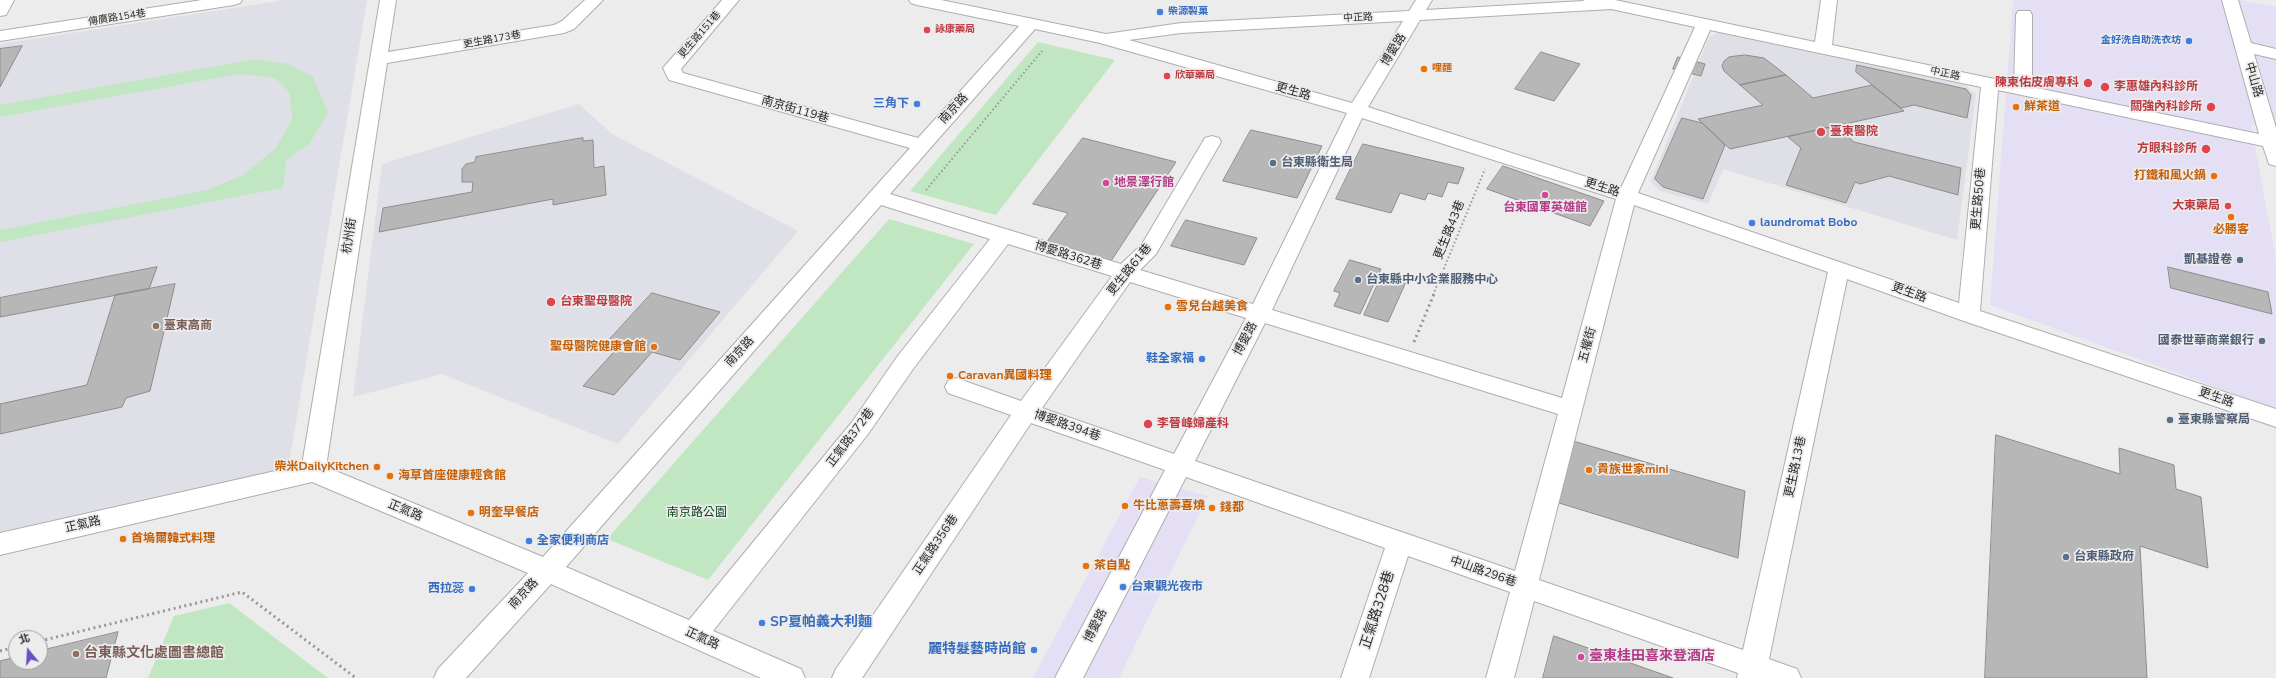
<!DOCTYPE html>
<html>
<head>
<meta charset="utf-8">
<style>
	body { margin:0 }
	#map { position:relative; width:2276px; height:678px; overflow:hidden; background:#ececed; font-family:"Nunito Sans","Noto Sans TC",sans-serif }
	canvas { display:block }
	.north { position:absolute; left:8px; top:630px; width:40px; height:40px; box-sizing:border-box; background:#ececed; border:1px solid #9e9e9f; border-radius:50%; rotate:342deg; font-size:11px; font-weight:700; line-height:16px; text-align:center; color:#292929 }
	.north::after { content:''; display:block; margin:auto; width:14px; height:18px; background:#6d4dc6; clip-path:polygon(50% 0,100% 100%,50% 72%,0 100%) }
</style>
</head>
<body>
<div id="map">
<canvas width="2276" height="678"></canvas>
<div class="north">北</div>
</div>
<script>
const context = document.querySelector('canvas').getContext('2d');
context.lineJoin = 'round';
function paint(path, color) { context.fillStyle = color; context.fill(path, 'evenodd'); }
function trace(path, color, width, dash) { context.strokeStyle = color; context.lineWidth = width; context.lineCap = dash ? 'butt' : 'round'; context.setLineDash(dash || []); context.stroke(path); }
function write(font, color, halo, rows, align = 'center') {
  context.font = font + ' "Nunito Sans","Noto Sans TC",sans-serif'; context.lineWidth = 3.5; context.setLineDash([]); context.textBaseline = 'middle'; context.strokeStyle = halo; context.fillStyle = color; for (const [text, x, y, turn = 0] of rows) {
    context.save(); context.translate(x, y); context.rotate((+turn || 0) * Math.PI / 180); context.textAlign = isNaN(turn) ? turn : align; if (halo) context.strokeText(text, 0, 0); context.fillText(text, 0, 0); context.restore();
  }
}
paint(new Path2D(`
	M2013,0H2240L2276,7V129L2251,125L2276,259V409L1990,305Z
	M1140,477L1208,496L1119,678H1033Z`), '#e4dff4');
paint(new Path2D(`
	M285,0H367L288,470L0,536V44Z
	M1720,32L1963,83L1976,94L1957,240L1723,169L1708,204L1660,191L1651,181L1709,37Z
	M579,104L612,134L798,231L618,444L442,374L353,397L382,164Z`), '#dfdfe7');
paint(new Path2D(`
	M1038,42L1115,60L996,215L910,191Z
	M255,59L288,64L313,77L321,97L329,112L309,144L286,161L283,188L0,242V230L207,190L243,175L275,149L292,120L290,93L275,78L239,74L0,117V105Z
	M889,219L974,244L708,580L607,539Z
	M229,603L328,678H148L174,616Z`), '#c0e7c2');
const building = new Path2D(`
	M22,46L0,87V49Z
	M1541,52L1580,64L1554,101L1515,89Z
	M1745,55L1764,58L1786,75L1740,85L1724,71L1722,66L1724,61L1729,57Z
	M1678,57L1705,64L1701,76L1673,69Z
	M1857,65L1966,89L1971,95L1967,118L1914,105L1901,108L1856,72Z
	M1786,75L1813,98L1872,85L1904,111L1730,149L1698,119L1763,105L1740,85Z
	M1682,118L1702,123L1725,145L1703,199L1663,187L1655,179Z
	M1835,126L1854,142L1961,168L1958,195L1889,176L1860,184L1855,182L1846,203L1786,185L1801,148L1788,137Z
	M1251,130L1322,146L1297,198L1223,181Z
	M583,138V141L593,140L594,168L604,166L606,195L553,205V199L379,232L383,208L472,192L473,182H462V169L466,164L475,162L476,157Z
	M1083,138L1176,162L1111,261L1046,243L1068,213L1033,204Z
	M1363,144L1464,168L1458,184L1448,182L1442,197L1428,193L1425,200L1400,193L1391,213L1336,199Z
	M1503,166L1604,201L1590,226L1487,189Z
	M1186,220L1257,238L1244,265L1171,246Z
	M1350,260L1381,269L1360,314L1334,306L1340,293L1334,291Z
	M157,267L149,289L0,317V298Z
	M2168,267L2268,292L2272,314L2171,288Z
	M1382,275L1406,282L1388,322L1364,315Z
	M175,284L150,391L126,398L122,407L0,434V404L87,385L115,295Z
	M652,293L720,312L680,360L652,352L614,395L583,386L622,343L610,339Z
	M1996,435L2120,474L2119,448L2174,465L2176,489L2201,497L2208,568L2140,546L2147,678H1985Z
	M1573,441L1745,491L1738,558L1559,503Z
	M118,632L106,678H0V661L16,657V662H40V651Z
	M1554,636L1673,678H1543Z`);
paint(building, '#b7b7b8');
trace(building, '#8d8d8e', 1);
const minor = new Path2D(`
	M0,0H14L6,15L0,16Z
	M202,0H242L240,3L234,5L0,41V31Z
	M380,0H396L388,52L554,25L562,21L585,0H603L574,29L564,33L387,63L326,467L543,557L910,148L669,80L663,68L722,0H739L681,69L683,73L918,138L1019,26L917,5L911,3L909,0H941L1106,34L1181,23L1409,11L1416,0H1432L1426,10L1584,1L1583,0H1615L1815,42L1821,0H1837L1832,45L2014,83L2016,15L2018,11H2030L2032,15V87L2259,134L2222,0H2238L2251,43L2276,49V59L2254,54L2276,128V166L2269,164L2263,146L1998,90L1980,311L2276,409V427L1961,320L1847,279L1769,659L1797,669L1801,678H1737L1738,673L1534,601L1514,678H1486L1510,592L1408,556L1369,678H1341L1385,548L1186,477L1083,678H1055L1165,470L1031,423L862,678H832L836,669L1011,415L948,393L945,387L948,381L956,378L1021,401L1112,276L1008,244L913,369L868,434L713,631L801,669L805,678H761L551,584L466,678H434L438,669L528,573L312,482L0,555V533L302,465ZM1611,9L1695,27L1621,188L1368,107L1420,20ZM1403,21L1352,103L1129,40L1181,33ZM1035,29L1100,43L1347,113L1253,304L1140,270L1156,254L1221,142L1219,138L1212,136L1205,138L1142,244L1121,264L890,194ZM1710,30L1981,87L1959,303L1638,193ZM1362,118L1616,199L1562,398L1272,310ZM881,205L990,239L897,357L852,422L689,620L566,567ZM1634,205L1828,272L1743,650L1539,580ZM1130,282L1246,318L1174,454L1042,408ZM1265,323L1558,414L1515,571L1195,461Z`);
trace(minor, '#aeaeaf', 2);
trace(new Path2D(`
	M926,190L1042,51
	M1433,295L1485,169`), '#979798', 2, [1.5, 2.5]);
trace(new Path2D(`
	M1414,342L1434,294
	M40,641L242,592L356,678
	M0,651L16,647`), '#979798', 3, [2, 3.5]);
paint(minor, '#fff');
for (const [x, y, r, color] of [
	[1160,12,4,"#3f7fe0"],
	[927,30,4,"#e0444e"],
	[2189,41,4,"#3f7fe0"],
	[1424,69,4,"#e8710a"],
	[1167,76,4,"#e0444e"],
	[2088,83,5,"#e0444e"],
	[2105,87,5,"#e0444e"],
	[917,104,4,"#3f7fe0"],
	[2016,107,4,"#e8710a"],
	[2211,107,5,"#e0444e"],
	[1821,132,5,"#e0444e"],
	[2206,149,5,"#e0444e"],
	[1273,163,4,"#5c6f8a"],
	[2214,176,4,"#e8710a"],
	[1106,183,4,"#d1479c"],
	[1545,195,4,"#d1479c"],
	[2228,206,4,"#e0444e"],
	[2231,217,4,"#e8710a"],
	[1752,223,4,"#3f7fe0"],
	[2240,260,4,"#5c6f8a"],
	[1358,280,4,"#5c6f8a"],
	[551,302,5,"#e0444e"],
	[1168,307,4,"#e8710a"],
	[156,326,4,"#8d6e63"],
	[2262,341,4,"#5c6f8a"],
	[654,347,4,"#e8710a"],
	[1202,359,4,"#3f7fe0"],
	[950,376,4,"#e8710a"],
	[2170,420,4,"#5c6f8a"],
	[1148,424,5,"#e0444e"],
	[377,467,4,"#e8710a"],
	[1589,470,4,"#e8710a"],
	[390,476,4,"#e8710a"],
	[1125,506,4,"#e8710a"],
	[1212,508,4,"#e8710a"],
	[471,513,4,"#e8710a"],
	[123,539,4,"#e8710a"],
	[529,541,4,"#3f7fe0"],
	[2066,557,4,"#5c6f8a"],
	[1086,566,4,"#e8710a"],
	[1123,587,4,"#3f7fe0"],
	[472,589,4,"#3f7fe0"],
	[762,623,4,"#3f7fe0"],
	[1034,650,4,"#3f7fe0"],
	[76,654,4,"#8d6e63"],
	[1581,657,4,"#d1479c"]
]) { const dot = new Path2D(); dot.arc(x, y, r, 0, 2 * Math.PI); context.fillStyle = color; context.fill(dot); trace(dot, '#ececed', 1.5); }
write('bold 10px', '#366cbe', '#ececed', [
	["柴源製菓",1168,12],
	["金好洗自助洗衣坊",2181,41,"right"]
], 'left');
write('10px', '#292929', '#ececed', [
	["傳廣路154巷",117,18,-9],
	["中正路",1358,18,-3],
	["更生路151巷",700,35,-49],
	["更生路173巷",492,40,-10],
	["中正路",1945,74,12]
]);
write('bold 10px', '#be3a42', '#ececed', [
	["詠康藥局",935,30],
	["欣華藥局",1175,76]
], 'left');
write('bold 10px', '#c56008', '#ececed', [
	["哩麵",1432,69]
], 'left');
write('12px', '#292929', '#ececed', [
	["博愛路",1394,50,-58],
	["中山路",2253,80,74],
	["更生路",1293,92,16],
	["南京路",954,109,-48],
	["南京街119巷",795,110,16],
	["更生路",1602,188,18],
	["更生路50巷",1979,199,-85],
	["更生路43巷",1450,230,-68],
	["杭州街",350,236,-81],
	["博愛路362巷",1068,256,17],
	["更生路61巷",1130,270,-51],
	["更生路",1909,293,20],
	["博愛路",1246,339,-62],
	["五權街",1588,345,-75],
	["南京路",740,352,-48],
	["更生路",2216,398,19],
	["博愛路394巷",1067,426,19],
	["正氣路372巷",851,438,-53],
	["更生路13巷",1796,467,-78],
	["正氣路",405,511,23],
	["正氣路",83,525,-13],
	["正氣路356巷",936,545,-56],
	["中山路296巷",1483,572,19],
	["南京路",524,594,-47],
	["博愛路",1096,626,-63],
	["正氣路",702,639,24]
]);
write('bold 12px', '#be3a42', '#ececed', [
	["陳東佑皮膚專科",2079,83],
	["李惠雄內科診所",2114,87,"left"],
	["關強內科診所",2202,107],
	["臺東醫院",1830,132,"left"],
	["方眼科診所",2197,149],
	["大東藥局",2220,206],
	["台東聖母醫院",560,302,"left"],
	["李晉峰婦產科",1157,424,"left"]
], 'right');
write('bold 12px', '#366cbe', '#ececed', [
	["三角下",909,104],
	["laundromat Bobo",1760,223,"left"],
	["鞋全家福",1194,359],
	["全家便利商店",537,541,"left"],
	["台東觀光夜市",1131,587,"left"],
	["西拉蕊",464,589]
], 'right');
write('bold 12px', '#c56008', '#ececed', [
	["鮮茶道",2024,107],
	["打鐵和風火鍋",2206,176,"right"],
	["必勝客",2231,230,"center"],
	["雪兒台越美食",1176,307],
	["聖母醫院健康會館",646,347,"right"],
	["Caravan異國料理",958,376],
	["柴米DailyKitchen",369,467,"right"],
	["貴族世家mini",1597,470],
	["海草首座健康輕食館",398,476],
	["牛比蔥壽喜燒",1133,506],
	["錢都",1220,508],
	["明奎早餐店",479,513],
	["首塢爾韓式料理",131,539],
	["茶自點",1094,566]
], 'left');
write('bold 12px', '#4e5e75', '#ececed', [
	["台東縣衛生局",1281,163],
	["凱基證卷",2232,260,"right"],
	["台東縣中小企業服務中心",1366,280],
	["國泰世華商業銀行",2254,341,"right"],
	["臺東縣警察局",2178,420],
	["台東縣政府",2074,557]
], 'left');
write('bold 12px', '#b23c85', '#ececed', [
	["地景澤行館",1114,183],
	["台東國軍英雄館",1545,208,"center"]
], 'left');
write('bold 12px', '#785e54', '#ececed', [
	["臺東高商",164,326]
], 'left');
write('12px', '#0a4315', '#ececed', [
	["南京路公園",697,513]
]);
write('14px', '#292929', '#ececed', [
	["正氣路328巷",1378,610,-72]
]);
write('bold 14px', '#366cbe', '#ececed', [
	["SP夏帕義大利麵",770,623],
	["麗特髮藝時尚館",1026,650,"right"]
], 'left');
write('bold 14px', '#785e54', '#ececed', [
	["台東縣文化處圖書總館",84,654]
], 'left');
write('bold 14px', '#b23c85', '#ececed', [
	["臺東桂田喜來登酒店",1589,657]
], 'left');
</script>
</body>
</html>
